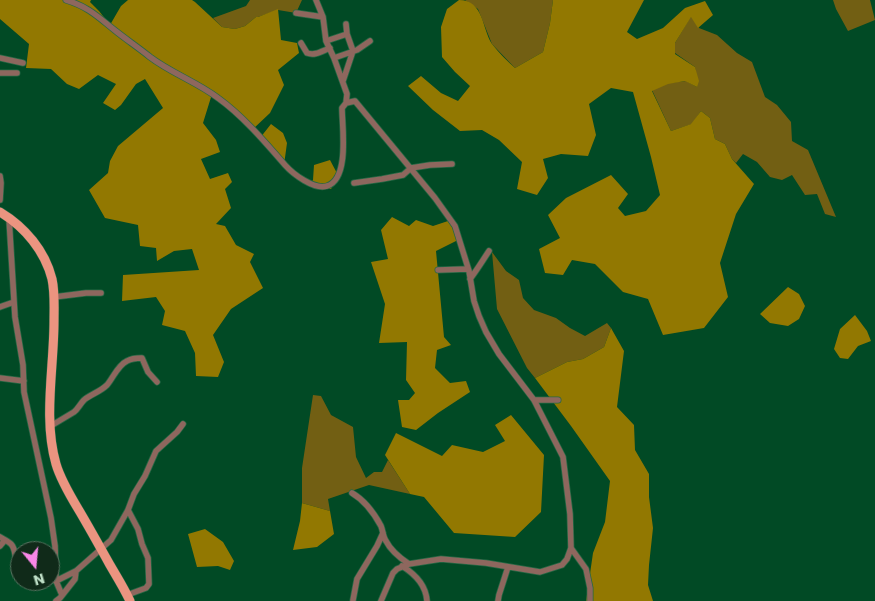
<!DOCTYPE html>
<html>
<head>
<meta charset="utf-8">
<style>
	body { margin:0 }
	#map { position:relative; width:875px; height:601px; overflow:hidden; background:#014a25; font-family:Poppins,sans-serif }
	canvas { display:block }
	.north { position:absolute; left:10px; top:541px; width:50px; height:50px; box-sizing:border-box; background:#102a19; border:1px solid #56725f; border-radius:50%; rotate:163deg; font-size:14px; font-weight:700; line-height:20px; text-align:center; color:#bfdfc7 }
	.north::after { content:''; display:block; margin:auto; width:18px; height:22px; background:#f987e8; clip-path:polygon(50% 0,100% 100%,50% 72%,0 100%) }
</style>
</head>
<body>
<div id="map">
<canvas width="875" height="601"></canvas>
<div class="north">N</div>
</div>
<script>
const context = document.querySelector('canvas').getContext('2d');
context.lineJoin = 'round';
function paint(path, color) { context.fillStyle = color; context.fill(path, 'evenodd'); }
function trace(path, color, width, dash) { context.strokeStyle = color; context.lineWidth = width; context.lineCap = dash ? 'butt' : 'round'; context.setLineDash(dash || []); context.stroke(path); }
paint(new Path2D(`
	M250,0H302L296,13L278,10L258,17H256L245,26L235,29L222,27L213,18L246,6Z
	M465,0H553L550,23L543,52L515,68L492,44L478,9Z
	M833,0H870L875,20L848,31L836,9Z
	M691,16L699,28L717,35L737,53L752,62L765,97L777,105L791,122L792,141L808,150L836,217L825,214L817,194L805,195L792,175L782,180L770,177L757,162L743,154L736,163L732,159L725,144L715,139L710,118L701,111L692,124L671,131L652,90L668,83L686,81L697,87L695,67L675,53V43Z
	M492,252L506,271L519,280L523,298L534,310L556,318L570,328L585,336L607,323L611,328L604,347L583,359L567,362L535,378L527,368L497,309Z
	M313,395L321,396L331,415L353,427L356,457L366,478L374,472H382L388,460L410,494L369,485L328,499L330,511L302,503V468Z`), '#725f13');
paint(new Path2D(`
	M0,0H91L90,2L99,11L110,25L121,6L128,0H192L195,2L222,27L235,29L245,26L256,17H258L278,9L281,40L297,43L299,53L278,70L284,85L270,113L252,130L212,94L203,123L216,140L220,152L201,159L210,179L228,173L232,182L225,189L231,208L216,224L225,226L236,245L254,254L250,262L263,288L231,309L213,335L224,362L218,377L196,376L195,353L185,331L162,325L165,311L156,297L122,301L123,275L199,270L192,249L174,251L157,261L156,248L140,246L138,225L105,218L89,190L108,173L110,161L118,146L163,108L145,79L136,84L121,105L115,110L103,103L116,84L98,75L79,89L67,84L51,69L26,68L29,44L0,19Z
	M459,0C484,0 482,29 492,44C499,53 507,61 515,68L543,52L550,23L553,0H644L627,32L637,39L663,28L685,8L705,1L713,15L698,28L691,17L675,43V54L695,67L699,81L697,87L685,81L668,84L652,91L671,131L691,124L701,111L710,118L715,139L725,144L732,159L754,184L736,214L720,263L728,297L704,328L663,335L648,299L623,292L595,264L572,260L563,275L545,273L539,249L560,238L548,215L566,198L611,175L628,194L618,208L625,216L646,211L660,195L651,157L633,92L611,88L589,104L596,135L588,156L561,154L543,159L548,178L537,195L517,189L522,162L499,140L482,130L460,131L433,110L408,86L421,76L441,93L458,101L470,86L455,72L442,57L441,27L447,9Z
	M271,124L283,133L287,143L284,165L260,138Z
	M330,160L339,177L331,189L322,188L310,185L313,180L314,165Z
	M392,217L409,226L416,220L433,226L448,221L460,239L436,251L444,337L451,345L437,350L435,368L450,383L466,381L470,392L438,413L416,430L402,427L398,400H409L415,393L406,380L407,342L379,343L385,304L371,262L388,259L381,230Z
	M788,287L799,294L805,306L799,319L788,326L770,323L760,314Z
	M855,315L867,331L871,341L858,346L848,359L840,358L834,349L840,329Z
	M611,328L624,351L617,407L634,425L635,450L649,474V497L653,528L649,565L648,585L653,601H586L593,553L605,522L610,481L571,426L535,378L567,362L583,359L604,347Z
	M511,415L544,455L541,512L515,537L454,533L424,497L410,494L385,455L396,433L442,456L452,445L483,452L505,441L495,425Z
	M302,503L330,511L334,534L317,547L293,550L300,521Z
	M205,529L223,542L234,561L230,570L218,566L197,567L188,534Z`), '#927801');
const minor = new Path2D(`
	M66,0C89,7 98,17 117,32C127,40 139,48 150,57C171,73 197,82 218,98C243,116 265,142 285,165C293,174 314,190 327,186C350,179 342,126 342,108L346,103L355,101L435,198L455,226L469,271L474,301L479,316L486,332L499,354L534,400L563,457L570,514L571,548L567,559L562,565L540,572L486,563L441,559L409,564L397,569L393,573L381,601
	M316,0L323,17L326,41L334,58L347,94L346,103
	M296,13L323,17
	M326,41L347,34
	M301,43L307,53C315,56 322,51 330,48
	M0,58L23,63
	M334,58L357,50L370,41
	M0,73H17
	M343,81L353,51L347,34L346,24
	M0,176L1,183L0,200
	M354,183L382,179L403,175L411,168L430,165L452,164
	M9,218L15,317L23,365L24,392L51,518L55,546L56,581L62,595
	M438,270L468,269
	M470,279C477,270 483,260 489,251
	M54,297L86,293H101
	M0,307L14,302
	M0,378L24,381
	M534,400H558
	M49,427L74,412C78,409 80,404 84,400C91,394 100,392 107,385C113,378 118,365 127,361C132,358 137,358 142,358L148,372L157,382
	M352,493C364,500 374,513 381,526C383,531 383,537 386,541C391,551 400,558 409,564
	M0,537C3,539 8,541 11,544C17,550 13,559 20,568
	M0,546L5,540
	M571,548L586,569L590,588V601
	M402,566C415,574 426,585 427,601
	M50,579L56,581L76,571L111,540L128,510L134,494L145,476L156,451L177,432L183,424
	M127,595L146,588L149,584L148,558L142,544L138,529L128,510
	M353,600L357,579L377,546L383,533
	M56,601L60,598L75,579L76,571
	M498,601L499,595L508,567`);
const trunk = new Path2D(`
	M0,212C25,227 45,251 52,279C55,293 54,307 54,321C54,368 43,419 56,464C61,481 71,497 80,512C90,529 100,547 110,565C117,577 124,588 130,601`);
trace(minor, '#276845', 7);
trace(trunk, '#276845', 10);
trace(minor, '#8e675e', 5.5);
trace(trunk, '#eb9480', 9);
</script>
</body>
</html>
